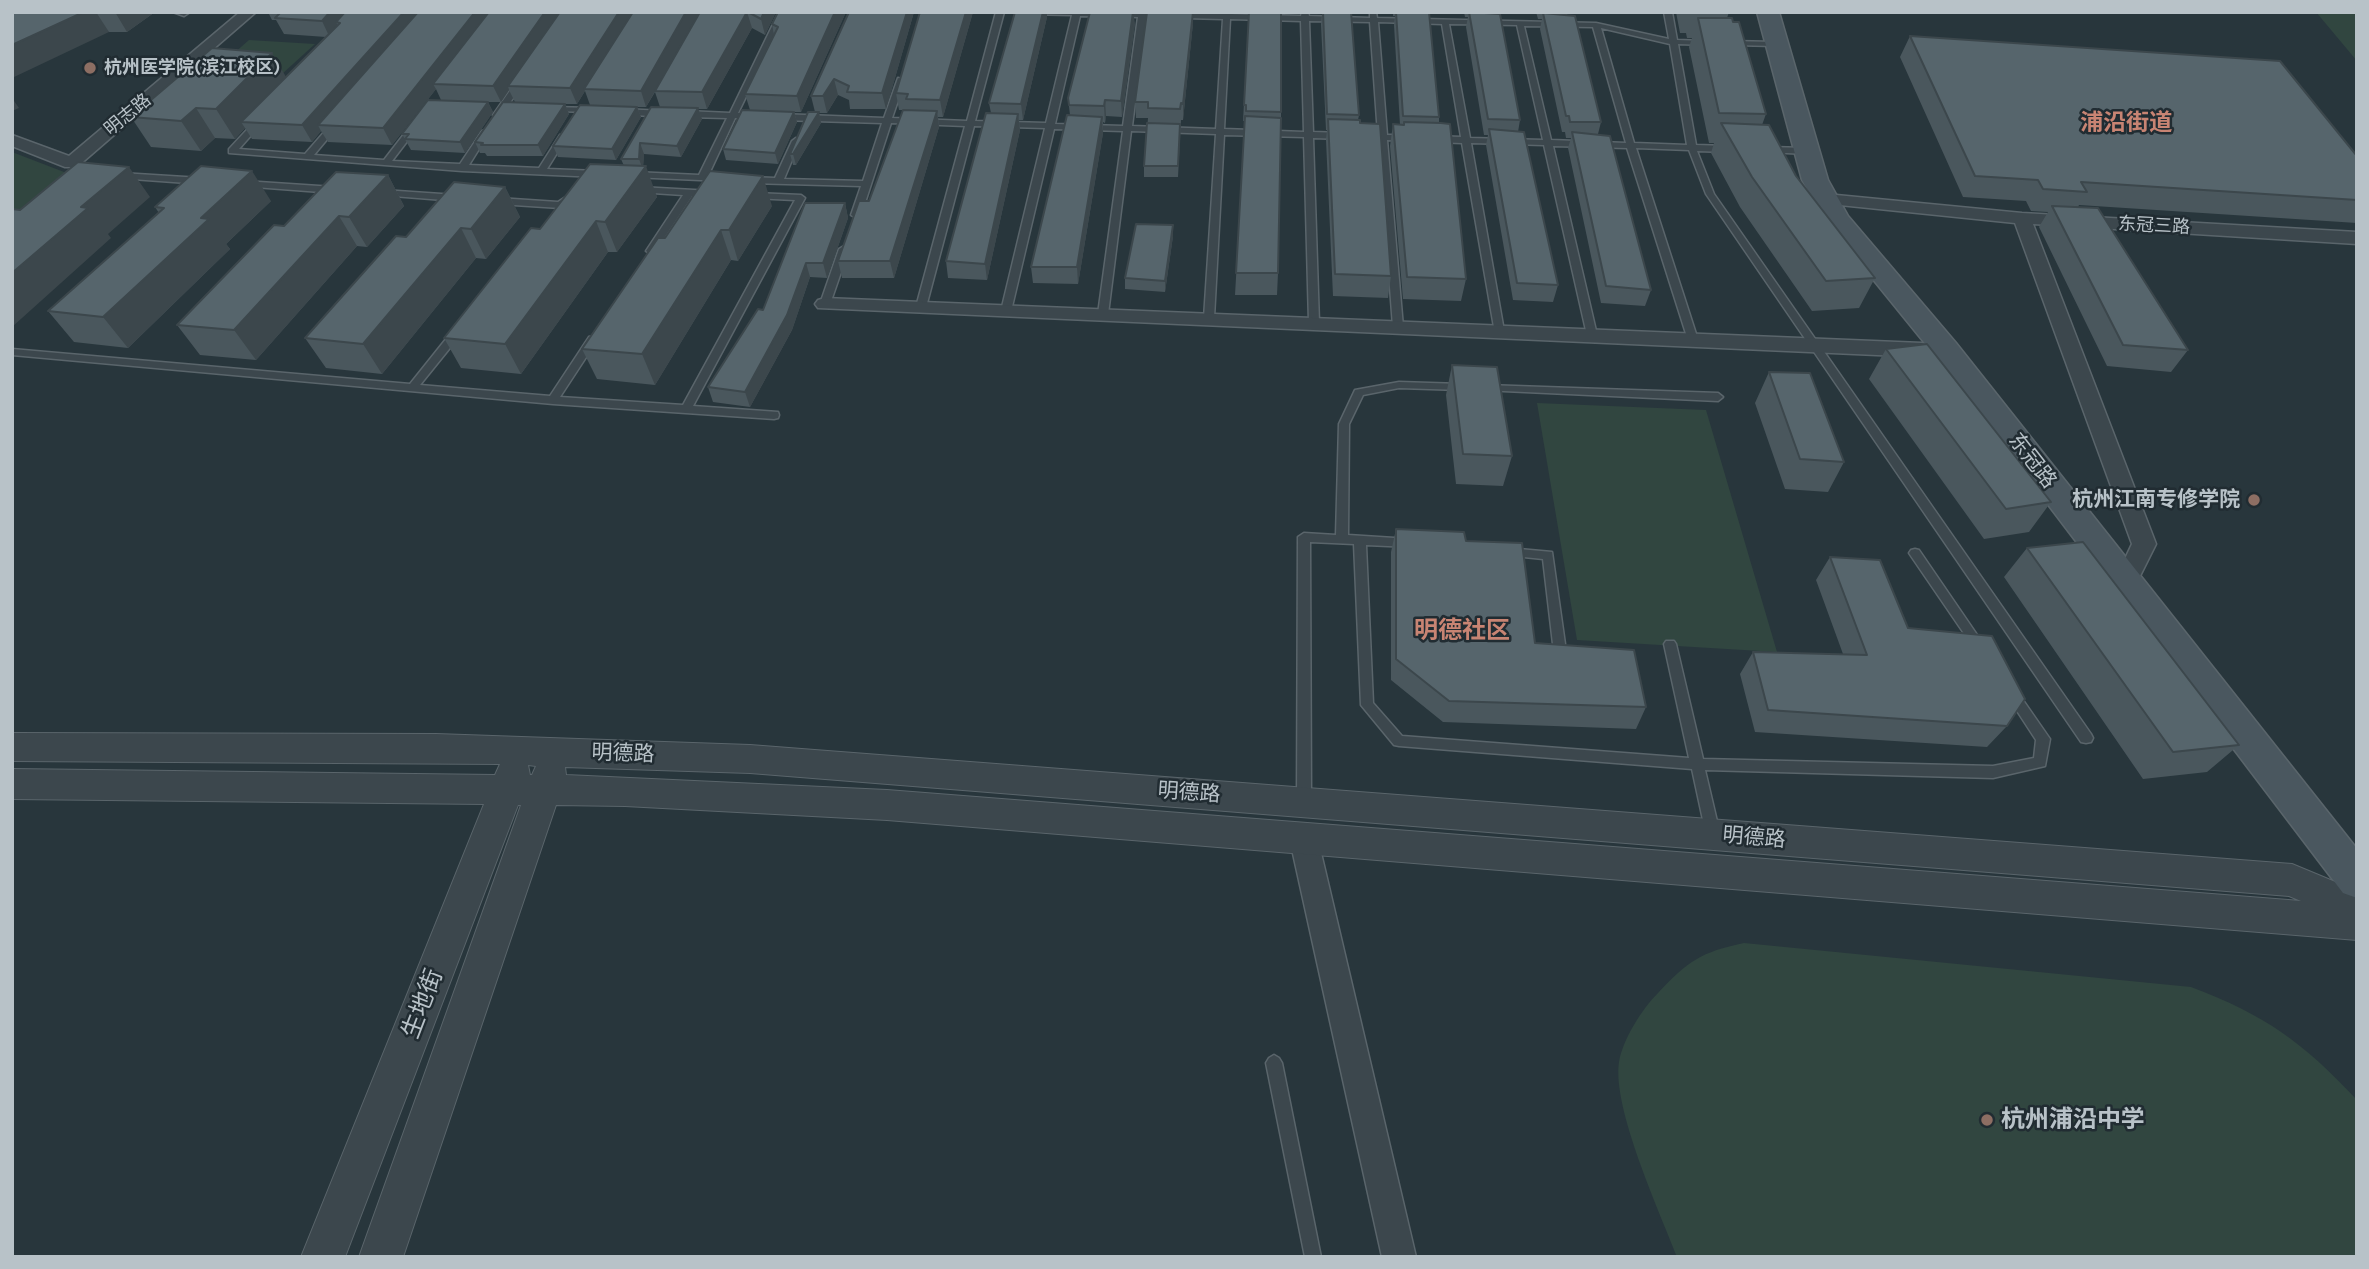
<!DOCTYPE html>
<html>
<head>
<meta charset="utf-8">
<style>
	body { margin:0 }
	#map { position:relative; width:2369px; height:1269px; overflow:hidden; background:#28363c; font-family:Karla,sans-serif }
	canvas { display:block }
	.frame { position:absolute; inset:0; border:14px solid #b8c2c8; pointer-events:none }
</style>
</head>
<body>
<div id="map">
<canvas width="2369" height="1269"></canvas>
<div class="frame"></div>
</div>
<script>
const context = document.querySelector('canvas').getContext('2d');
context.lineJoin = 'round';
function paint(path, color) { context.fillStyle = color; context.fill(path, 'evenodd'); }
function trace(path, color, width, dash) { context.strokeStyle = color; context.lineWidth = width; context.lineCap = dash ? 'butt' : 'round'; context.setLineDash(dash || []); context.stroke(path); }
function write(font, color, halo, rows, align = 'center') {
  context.font = font + ' Karla,"Noto Sans SC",sans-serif'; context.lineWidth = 5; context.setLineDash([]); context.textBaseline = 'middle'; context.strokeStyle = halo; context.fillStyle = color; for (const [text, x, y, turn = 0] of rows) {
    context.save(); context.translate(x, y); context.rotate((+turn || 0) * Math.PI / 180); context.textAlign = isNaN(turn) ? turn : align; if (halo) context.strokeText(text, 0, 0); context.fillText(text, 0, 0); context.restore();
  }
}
paint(new Path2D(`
	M2316,12H2357V61Z
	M249,40L315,44L259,95L209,75Z
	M12,152L77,177L36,212L12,209Z
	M1537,403L1706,410L1777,652L1577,640Z
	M1744,943L2191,987C2265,1015 2303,1042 2357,1100V1257H1677C1659,1210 1612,1108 1619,1062C1623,1039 1642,1009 1658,993C1688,961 1701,952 1744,943Z`), '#314640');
const service = new Path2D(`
	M173,12H190L184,16Z
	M779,12H787L738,113H755L759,116L755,119L735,118L708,176L723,177V181L631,177V173L634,172L699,175L727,118L686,117L682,114L686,111L730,113Z
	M996,12H1004L975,121L1046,123L1072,15L1026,14L1022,12L1223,14V12H1231V14L1301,16L1302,12H1308L1309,16L1370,18V12H1376L1377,18L1596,23L1669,39L1664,12H1672L1677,40L1706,41L1710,43L1706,45L1678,44L1696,145L1727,146L1731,149L1727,152L1697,151L1714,194L2091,734L2093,738L2091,742L2086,743L2081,742L1706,194L1689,150L1636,148L1698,340L1693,343L1688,340L1627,148L1553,146L1597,335L1592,338L1587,335L1544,145L1471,143L1504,331L1503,333H1495L1462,143L1434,142L1430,139L1434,136L1461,137L1442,24L1378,22L1387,135H1406L1410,138L1406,141L1387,140L1403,327L1398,330L1393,327L1379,140H1364L1360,137L1364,134L1378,135L1370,22L1309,21L1313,132L1343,133L1347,136L1343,139L1313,138L1319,323L1314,326L1309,323L1304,137L1224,135L1214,318L1209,321L1204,318L1216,134L1131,131L1108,314L1103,317L1098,314L1123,131L1054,129L1011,311L1006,314L1001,311L1045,128L974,126L926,307L921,310L916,307L965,126L891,123L861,215L856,218L851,215L861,186L749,183L745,180L749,177L775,178L792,141L796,138L800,141L784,179L863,181L882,123L780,120L776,117L780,114L884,118L898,78L905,80L892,118L967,121ZM1080,16L1138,17L1123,126L1055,124ZM1146,17L1223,19L1216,129L1132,126ZM1230,19L1301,21L1304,132L1224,129ZM1449,24L1517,25L1543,140L1470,138ZM1524,26L1593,27L1626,143L1551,140ZM1601,28L1670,44L1687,145L1634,143Z
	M1729,41L1776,42L1780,44L1776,46L1732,45H1729Z
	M518,79L525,81L500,117H494L493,115Z
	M550,107L594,108L598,110L594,112L553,111L549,109Z
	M623,109L664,111L668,114L664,117L620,114V110Z
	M258,120L262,123L239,149L305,154L332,123L335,122L339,125L314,155L384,160L411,125L414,124L418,127L392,161L460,164L482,131L485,130L489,133L469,165L539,168L560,135L563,134L567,137L547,169L598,171L602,174L598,177L462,171L229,153V149L255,121Z
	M1767,147L1808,148L1812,151L1808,154L1764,152V148Z
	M121,173L201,178L205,181L201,184L118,178V174Z
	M244,181L334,187L338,190L334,193L241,186V182Z
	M640,187L712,191L716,194L712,197L692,196L654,253L651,254L646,251L683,195L637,192L636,190Z
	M383,190L456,195L460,198L456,201L380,195L379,193Z
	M572,193L575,194V198L560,208L498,204L493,201L498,198L558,202Z
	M755,193L801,195L805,198L693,406L778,412L779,415L778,418L774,419L553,404L12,355V349L410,384L454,329L458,328L463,331L462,333L420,385L550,396L589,337L593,336L598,339L560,397L683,405L795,200L752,198V194Z
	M844,246L849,249L830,304L828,306H822L820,304L839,249Z
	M1399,382L1461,384L1466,387L1461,390L1399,388L1363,395L1349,424L1348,535L1410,539L1416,543L1410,547L1366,545L1373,703L1402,736L1689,758L1664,644L1666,641H1674L1676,644L1703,759L1993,766L2034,758L2036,740L2006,694L2008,690H2016L2050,739L2045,766L1993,778L1705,770L1720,834L1718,838L1713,840L1708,838L1706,834L1692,769L1399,746L1394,745L1361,705L1354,544L1310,542L1311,802L1309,806L1304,808L1299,806L1297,802L1298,537L1304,533L1336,535L1339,424L1355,390Z
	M1486,385L1718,393L1723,397L1718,401L1482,390L1481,388Z
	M1508,548L1552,552L1565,644L1563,647H1555L1553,644L1543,559L1504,555L1502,552L1504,549Z
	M1915,549L1919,550L1984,645L1986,648L1984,651H1976L1911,556L1909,553L1911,550Z
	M1274,1055L1279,1058L1282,1063L1321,1257H1305L1266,1063L1269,1058Z`);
const minor = new Path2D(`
	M240,12H256L77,167H65L12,146V135L69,156Z
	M1826,194L2022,213L2357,232V244L2033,224L2156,544L2134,588L2126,591L2118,588L2114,582L2132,544L2015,223L1820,203L1817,199L1820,195Z
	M825,298L1922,343L1929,345L1932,350L1929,355L1922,357L818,308L815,304L818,300Z
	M1304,828L1314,831L1318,840L1416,1257H1382L1290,840L1294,831Z`);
const tertiary = new Path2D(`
	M12,733L436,734L750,745L2292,864L2357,891V940L887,820L625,806L556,805L403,1257H359L521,805H518L345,1257H301L484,804L12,799V769L495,775L500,764L12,761ZM528,765L536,766L532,775H530ZM565,767L750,773L2289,896L2301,901L887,790L566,775Z`);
const secondary = new Path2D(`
	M1757,12H1779L1828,180L1848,216L1956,343L2357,849V898L2343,893L1936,357L1824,219L1802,180Z`);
trace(service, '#5a656b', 3);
trace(minor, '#5a656b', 3);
trace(tertiary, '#5a656b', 2);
trace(secondary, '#5a656b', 3);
paint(service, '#3c474d');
paint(minor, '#3c474d');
paint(tertiary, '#3c474d');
paint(secondary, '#4a575f');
paint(new Path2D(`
	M12,12H155L127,32H109Z
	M268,12H776L765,35L752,28L707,109H698L702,119L681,157L644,154L643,166L657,197L617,252H608L521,374L461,368L444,338L540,229L624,166L621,159L660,107L655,92L646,107H637L641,117L616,160L558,157L553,146L590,105L585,91L577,104H565L569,114L543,156H487L485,153H480L475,142L515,102L509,90L501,102H488L493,112L465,153L411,150L402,134L441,100L436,89L392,145L328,142L321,131L312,142L252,139L245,128L235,139L215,138L201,151L151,147L131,117L286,77L326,37L284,34L276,20H272Z
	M778,12H846L801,112H794L797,122L778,164L726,160L723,149L750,110L745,94L774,35L772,24Z
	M849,12H914L886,109H850L849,100L838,95L827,113H819L821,123L796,165H793L790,154L815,112L811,96Z
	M973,12L943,117H938L939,127L894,278H842L838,261L869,201L903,110H899L896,93Z
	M1015,12H1047V17L1023,120H1019L1020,130L987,280L948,278L946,261L991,113L989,103Z
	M1249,12H1281V118L1278,273L1277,295H1235L1245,121H1243Z
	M1321,12H1351L1359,115L1358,120L1391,276L1388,298L1333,296L1326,140L1327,130H1326L1321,24L1322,14Z
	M1393,12H1429L1439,117V123L1466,279L1461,301L1403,299L1390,146L1393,124L1400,125L1394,25L1395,16H1393Z
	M1464,12H1493L1520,120L1518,132L1558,285L1553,302L1513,300L1486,145L1488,135H1484L1466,27L1468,17H1465Z
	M1536,12H1568L1567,15L1601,122L1598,134L1651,290L1645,306L1601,303L1568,148L1571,138H1566L1565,132H1562L1540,29L1542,19H1538Z
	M1676,12H1729L1727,18L1766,114L1762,125L1796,176L1875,278L1859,308L1812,311L1740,207L1711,153L1714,143H1709L1689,47L1692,38H1687L1686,33H1680Z
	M1135,23L1122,117L1106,116L1105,123L1103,122V133L1078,284L1033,283L1031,267L1070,115L1068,98Z
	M1193,23L1183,120H1181L1178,177H1144V166L1148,118H1136L1135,102Z
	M1910,36L2357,156V223L2079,205L2078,207L2188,350L2171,372L2107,366L2039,227L2048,212L2031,211L2026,201L1963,197L1900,57Z
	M388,175L404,206L367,247L357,246L256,360L200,355L177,325L284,226Z
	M505,187L520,217L486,259L476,258L382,374L326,368L305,338L406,237Z
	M271,201L226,244L230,249L128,348L74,342L48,311L159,213L155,207Z
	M845,203L848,218L827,278L810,277L792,330L750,407L713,402L708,387L763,310Z
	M772,206L738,261L731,260L655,385L597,379L582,349L665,238Z
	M1173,236L1165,292L1125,289V278Z
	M1886,349L2051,502L2029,532L1984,539L1869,379Z
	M1452,365L1512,456L1503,486L1456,484L1446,395Z
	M1769,372L1844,462L1828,492L1785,489L1755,403Z
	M1396,529L1466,541L1535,643L1646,707L1636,729L1443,722L1391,680V552Z
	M2027,548L2239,745L2207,772L2143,779L2004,577Z
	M1830,557L1908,628L2007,726L1987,747L1755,732L1740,674L1753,652L1843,654L1816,580Z`), '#4a575d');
paint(new Path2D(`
	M84,12H96L109,32L12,78V45Z
	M115,12H155L127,32Z
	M330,12H354L340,23L336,22L339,28L330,38L322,21Z
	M404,12H426L318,125L321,131L312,142L302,125Z
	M475,12H495L433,84L436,89L392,145L383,128Z
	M545,12H563L508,86L509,90L501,102L493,86Z
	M619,12H635L584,89L585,91L577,104L570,88Z
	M686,12H700L646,107L641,91Z
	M747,12L752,28L707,109L702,92Z
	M764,12H776L765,35L761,19Z
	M835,12H846L801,112L797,96Z
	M907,12H914L886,109L882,93Z
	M966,12H973L943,117L940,100Z
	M1043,12H1047V17L1023,120L1021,104Z
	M1133,12L1135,23L1122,117L1121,101Z
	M1193,12V23L1183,120V104Z
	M272,53L289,82L241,122L245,128L235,139L216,109Z
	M834,79L838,95L827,113L823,96Z
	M12,98L19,108L12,111Z
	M1105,100L1106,116L1105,123L1104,106Z
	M488,102L493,112L465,153L460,142Z
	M565,104L569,114L543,156L538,145Z
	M637,107L641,117L616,160L612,149Z
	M196,108L215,138L201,151L181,121Z
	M698,108L702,119L681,157L677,146Z
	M937,111L939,127L894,278L890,261Z
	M794,112L797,122L778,164L775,153Z
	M819,112L821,123L796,165L793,154Z
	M1018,114L1020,130L987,280L985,264Z
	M1102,117L1103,133L1078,284L1077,267Z
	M640,143L644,154L643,170L639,159Z
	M646,166L657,197L617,252L605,222Z
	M129,167L150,197L108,234L111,238L12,327V273L81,207Z
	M252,171L271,201L226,244L230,249L128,348L103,317L201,218Z
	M388,175L404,206L367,247L349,217Z
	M763,176L772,206L738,261L729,230Z
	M505,187L520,217L486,259L471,229Z
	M845,203L848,218L827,278L823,263Z
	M339,216L357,246L256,360L234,330Z
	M596,221L608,252L521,374L505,344Z
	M1173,225V236L1165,292V281Z
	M461,228L476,258L382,374L363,344Z
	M721,230L731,260L655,385L642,354Z
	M806,263L810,277L792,330L750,407L745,392Z`), '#3c474c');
const building = new Path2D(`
	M12,12H84L12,45Z
	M281,12H330L322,21L275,18Z
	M345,12H404L302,125L241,122L340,23L336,22Z
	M418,12H475L383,128L318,125Z
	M489,12H545L493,86L433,84Z
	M560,12H619L570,88L508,86Z
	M633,12H686L641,91L584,89Z
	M700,12H747L702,92L655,91Z
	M748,12H764L761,19Z
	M778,12H835L797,96L745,94L778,27L772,24Z
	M849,12H907L882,93L847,92L849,86L834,79L823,96H811Z
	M920,12H966L940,100L906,99L908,94L896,93Z
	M1015,12H1043L1021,104L989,103Z
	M1090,12H1133L1121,101L1105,100L1104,106L1069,105L1068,98Z
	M1147,12H1193L1183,104L1181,103L1180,109L1148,108V102H1135Z
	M1249,12H1281V112L1246,111V105H1244Z
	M1323,12H1351L1359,115L1327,114Z
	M1396,12H1429L1439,117L1403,116Z
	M1469,12L1500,14L1520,120L1488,119Z
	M1543,13L1575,16L1601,122H1570L1569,116H1566Z
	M1698,18H1732L1733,22H1739L1766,114L1719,113Z
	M1910,36L2280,61L2357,156V200L2081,182L2087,192L2043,189L2038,180L1975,176Z
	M212,48L272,53L216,109L196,108L181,121L131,117Z
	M428,100L488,102L460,142L405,139L409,134H402Z
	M503,102L565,104L538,145H481L483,143L475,142Z
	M580,105L637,107L612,149L553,146Z
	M651,107L698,108L677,146L640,143L639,159H621Z
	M742,110L794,112L775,153L723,149Z
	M903,110L937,111L890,261H838L859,201H869Z
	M808,112H819L793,154H790Z
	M986,113L1018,114L985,264L946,261Z
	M1067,115L1102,117L1077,267H1031Z
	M1245,116L1281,118L1278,273H1236Z
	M1328,119L1360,120V123L1380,124L1391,276L1335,274Z
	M1404,122L1441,123L1450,124L1466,279L1407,277L1393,124L1404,125Z
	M1147,123L1180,124L1178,166H1144Z
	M1721,123L1769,125L1796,176L1875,278L1826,281L1752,177Z
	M1489,129L1524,132L1558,285L1517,283Z
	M1572,132L1610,136L1651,290L1606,286Z
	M78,162L129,167L81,207L88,208L12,273V209L20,210Z
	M590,164L646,166L605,222L596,221L505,344L444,338L531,228L540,229Z
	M201,166L252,171L201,218L209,219L103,317L48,311L164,208L155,207Z
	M710,171L763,176L729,230H721L642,354L582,349L658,238H665Z
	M336,172L388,175L349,217L339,216L234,330L177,325L274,225L284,226Z
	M454,182L505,187L471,229L461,228L363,344L305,338L396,236L406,237Z
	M805,203H845L823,263H806L787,315L745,392L708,387L758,309L763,310Z
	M2052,206L2098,208L2188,350L2123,345Z
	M1136,224L1173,225L1165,281L1125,278Z
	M1927,344L2051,502L2006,509L1886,349Z
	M1452,365L1497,367L1512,456L1463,454Z
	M1769,372L1810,373L1844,462L1800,459Z
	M1396,529L1464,532L1466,541L1522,543L1535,643L1634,650L1646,707L1449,701L1396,659Z
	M2083,542L2239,745L2173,752L2027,548Z
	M1830,557L1880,560L1908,628L1992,636L2025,699L2007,726L1768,710L1753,652L1867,655Z`);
paint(building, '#56656c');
trace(building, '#3c474c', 2);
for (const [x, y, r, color] of [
	[90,68,7,"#8d6e63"],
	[2254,500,7,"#8d6e63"],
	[1987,1120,7,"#8d6e63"]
]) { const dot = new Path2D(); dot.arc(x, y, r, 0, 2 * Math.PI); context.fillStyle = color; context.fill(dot); trace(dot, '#212c32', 2.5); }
write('bold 18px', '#b8c2c8', '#212c32', [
	["杭州医学院(滨江校区)",104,68]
], 'left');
write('18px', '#b8c2c8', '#212c32', [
	["明志路",128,115,-40],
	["东冠三路",2154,226,3]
]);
write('21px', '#b8c2c8', '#212c32', [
	["东冠路",2032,461,52],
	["明德路",623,754,2],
	["明德路",1189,793,4],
	["明德路",1754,838,5]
]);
write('bold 21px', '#b8c2c8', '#212c32', [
	["杭州江南专修学院",2240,500]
], 'right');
write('bold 23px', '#c88473', '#212c32', [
	["浦沿街道",2126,123]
]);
write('bold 24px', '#c88473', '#212c32', [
	["明德社区",1462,631]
]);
write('24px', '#b8c2c8', '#212c32', [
	["生地街",423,1004,-69]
]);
write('bold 24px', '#b8c2c8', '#212c32', [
	["杭州浦沿中学",2001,1120]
], 'left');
</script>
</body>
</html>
